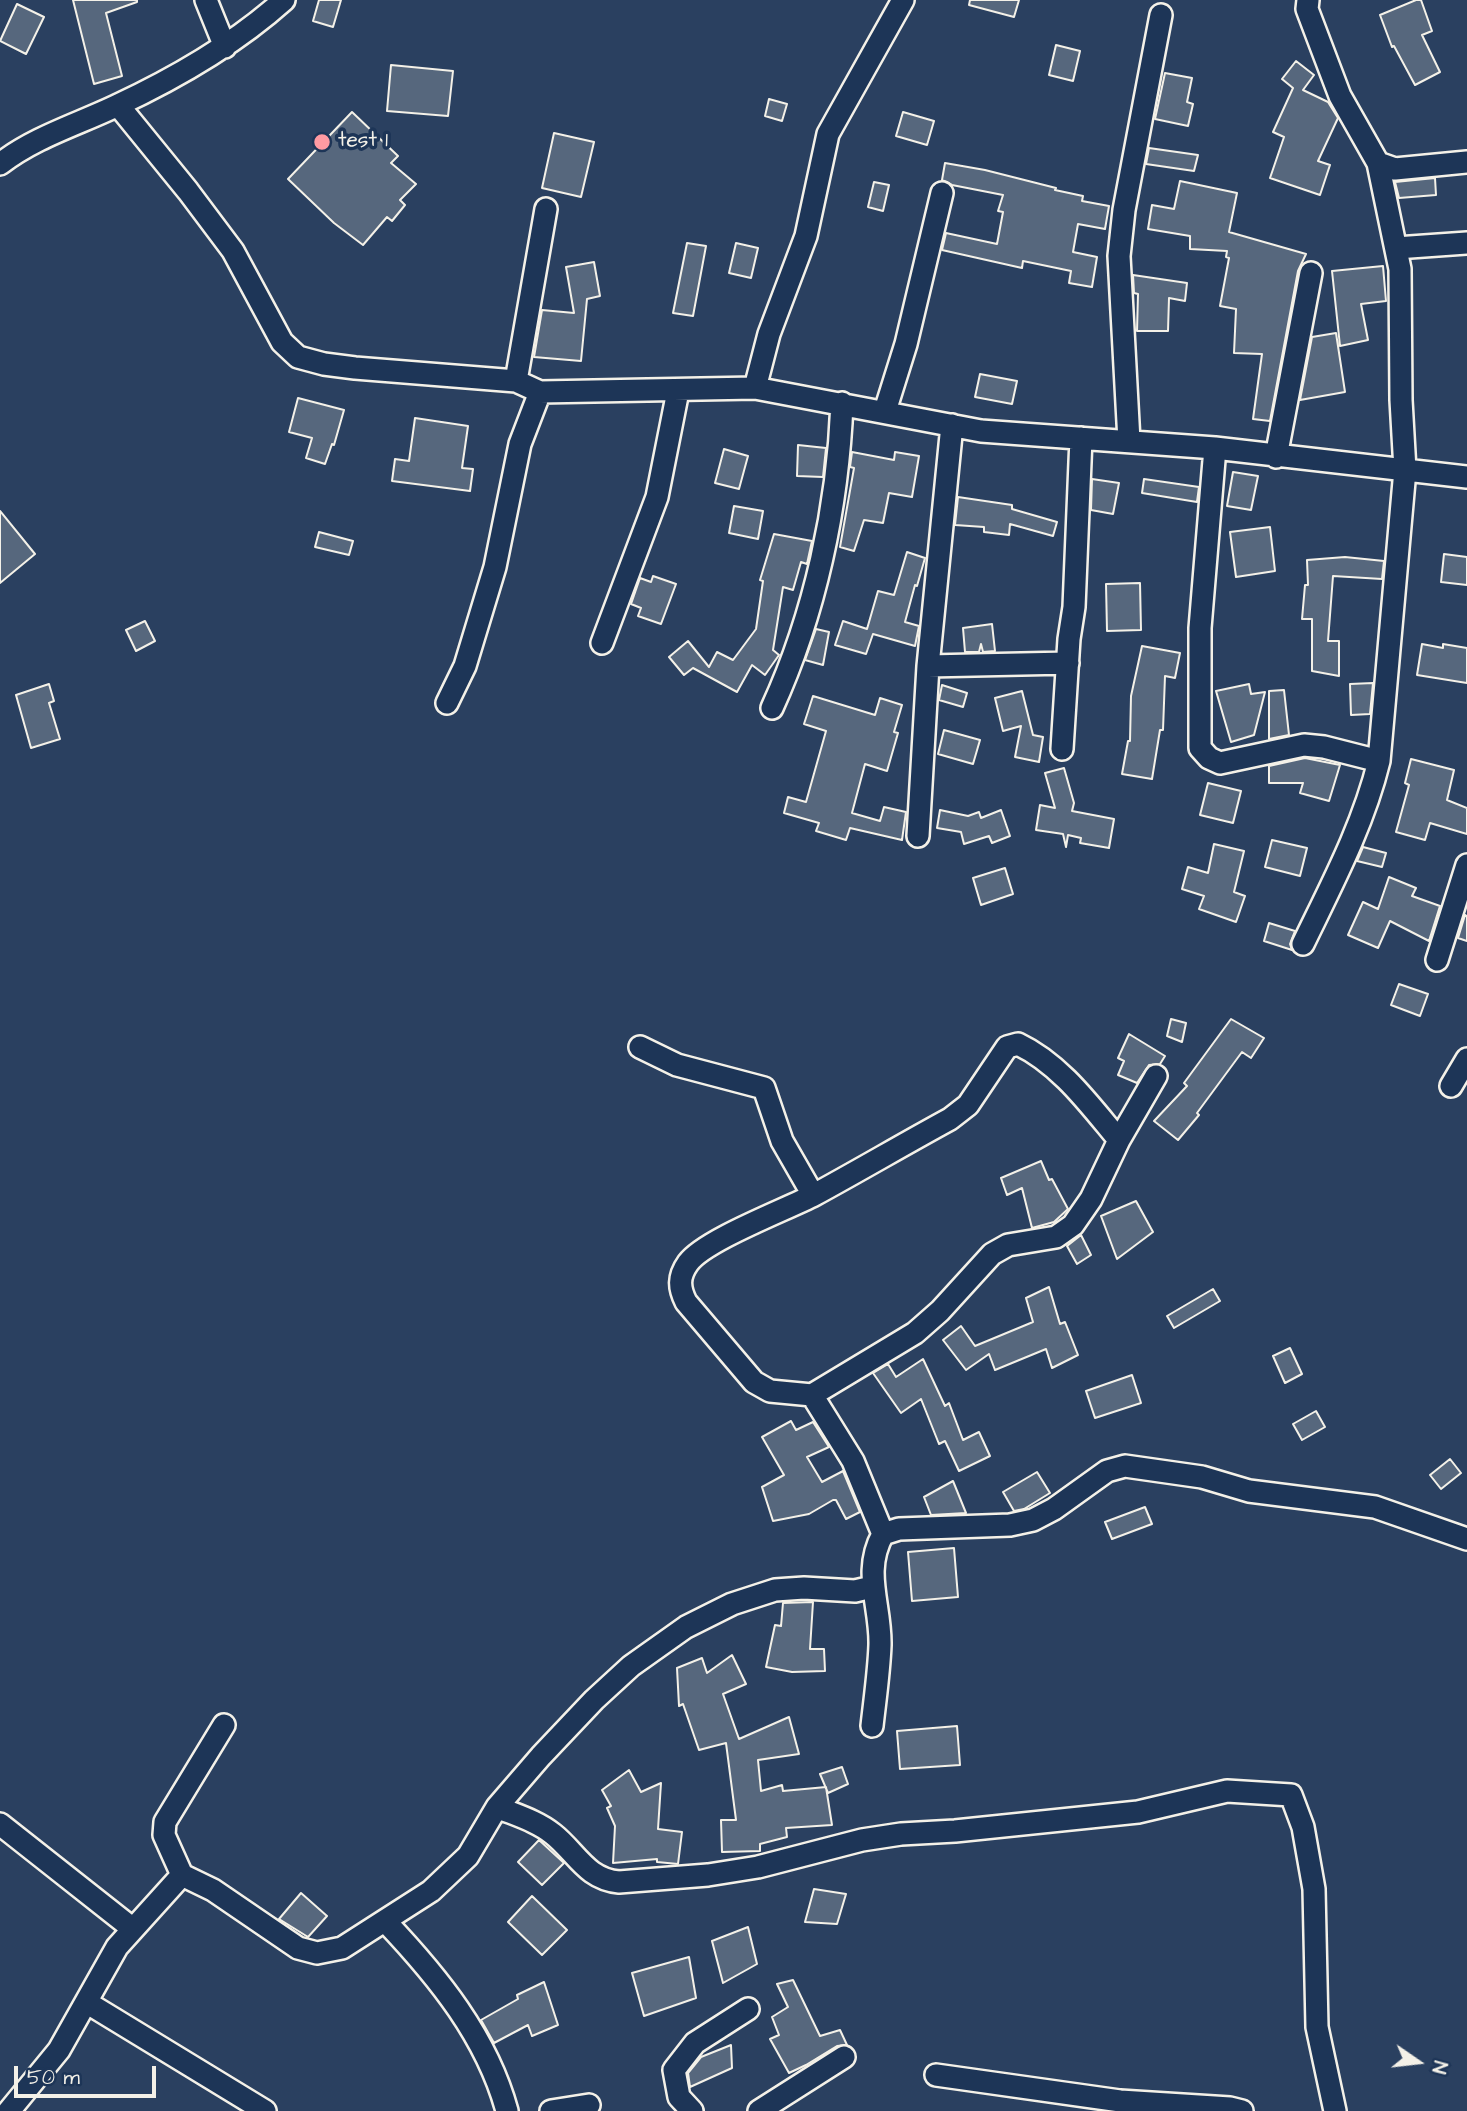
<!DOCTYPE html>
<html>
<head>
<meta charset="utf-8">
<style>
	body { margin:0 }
	#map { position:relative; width:1467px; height:2111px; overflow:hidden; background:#2a4060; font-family:"Architects Daughter",sans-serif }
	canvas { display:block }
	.north { position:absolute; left:1383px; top:2027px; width:70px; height:70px; -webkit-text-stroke:5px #1d3557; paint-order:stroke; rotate:104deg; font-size:19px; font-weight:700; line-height:28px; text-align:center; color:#f4f1e8 }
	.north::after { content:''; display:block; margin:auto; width:24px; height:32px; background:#f4f1e8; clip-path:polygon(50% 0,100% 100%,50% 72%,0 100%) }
	.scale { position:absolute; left:14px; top:2066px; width:142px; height:32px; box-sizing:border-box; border:4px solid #f4f1e8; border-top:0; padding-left:9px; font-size:21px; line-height:24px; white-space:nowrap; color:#f4f1e8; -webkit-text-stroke:5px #1d3557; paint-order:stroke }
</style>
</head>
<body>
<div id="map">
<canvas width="1467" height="2111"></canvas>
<div class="north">N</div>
<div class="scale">50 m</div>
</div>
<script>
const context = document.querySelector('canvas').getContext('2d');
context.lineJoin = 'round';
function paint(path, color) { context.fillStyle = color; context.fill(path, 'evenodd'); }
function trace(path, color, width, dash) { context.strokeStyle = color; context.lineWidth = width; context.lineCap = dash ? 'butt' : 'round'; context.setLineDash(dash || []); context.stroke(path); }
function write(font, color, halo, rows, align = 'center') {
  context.font = font + ' "Architects Daughter",sans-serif'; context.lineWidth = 7; context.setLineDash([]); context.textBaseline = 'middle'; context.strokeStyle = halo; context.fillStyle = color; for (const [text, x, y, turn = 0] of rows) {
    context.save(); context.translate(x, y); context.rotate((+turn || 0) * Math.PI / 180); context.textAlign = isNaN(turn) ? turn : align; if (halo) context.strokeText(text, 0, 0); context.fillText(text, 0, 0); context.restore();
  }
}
const building = new Path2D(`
	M73,0H137V2L106,13L122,76L94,84Z
	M319,0H341L333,27L313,21Z
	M970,0H1019L1014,17L969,5Z
	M1416,0H1421L1432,31L1422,35L1440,72L1415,85L1394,46L1392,47L1380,15Z
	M17,4L44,17L26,54L0,41Z
	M1056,45L1080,51L1073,81L1049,75Z
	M1296,61L1314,75L1303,90L1328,102L1338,118L1318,161L1330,165L1320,195L1270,178L1284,137L1273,132L1293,88L1282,79Z
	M391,65L453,71L448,116L387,111Z
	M1165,73L1192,78L1187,102L1193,104L1188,126L1155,119Z
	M769,99L787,104L782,121L765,116Z
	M352,112L398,156L391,163L416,184L400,200L405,205L392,221L387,217L363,245L334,223L288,179Z
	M903,112L934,121L927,145L896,136Z
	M554,133L594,142L581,197L542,188Z
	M1149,148L1198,155L1194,171L1146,164Z
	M945,163L985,170L1056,188L1055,190L1083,196L1082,201L1109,206L1105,229L1078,224L1073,252L1097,257L1092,287L1069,283L1071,271L1023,261L1022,268L942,250L946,233L997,244L1003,212L998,211L1003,195L952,185L942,180Z
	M1435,178L1436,195L1399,198L1395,182Z
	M1180,181L1237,193L1229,232L1306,254L1298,271L1270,421L1253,419L1262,354L1234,353L1236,309L1220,306L1229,258L1226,257L1227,251L1190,249V236L1148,229L1152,205L1174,209Z
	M874,182L889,185L883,211L868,207Z
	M687,243L706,246L693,316L673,313Z
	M736,243L758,248L751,278L729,273Z
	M594,262L600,296L587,299L581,361L534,357L542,310L574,313L566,267Z
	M1383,266L1386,301L1361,304L1368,340L1340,346L1332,271Z
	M1133,275L1187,283L1185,301L1169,298L1168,331H1137L1138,294L1134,293Z
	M1336,333L1345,392L1300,400L1312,337Z
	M980,374L1017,381L1012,404L975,397Z
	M298,398L344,410L334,445L332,444L325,464L306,458L312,438L289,432Z
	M415,418L468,426L462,468L473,469L470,491L392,481L395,459L409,461Z
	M798,445L826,448L823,477L797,476Z
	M724,449L748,456L739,489L715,483Z
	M852,452L894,460L895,452L919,456L912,497L889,493L883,523L864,520L854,551L840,547L854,468L850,467Z
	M1233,472L1258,476L1251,510L1227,506Z
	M1092,479L1119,483L1113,514L1091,510Z
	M1144,479L1199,487L1197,502L1142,493Z
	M958,497L1012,505V509L1057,522L1053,536L1010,524L1009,535L984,532V527L955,525Z
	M734,506L763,511L758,539L729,533Z
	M0,511L35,554L0,583Z
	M1270,527L1275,571L1236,577L1230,532Z
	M319,532L353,541L349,555L315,547Z
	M774,534L812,541L807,564L801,562L793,590L783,587L773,650L779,655L765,675L752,665L737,692L693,668L684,675L669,657L688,641L709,667L717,652L733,660L756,629L763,581L760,580Z
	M907,552L925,558L917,586L915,585L905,622L919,626L915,646L873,634L866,654L835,645L843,621L867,629L878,591L894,595Z
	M1444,554L1467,557V585L1441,582Z
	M1345,557L1384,561L1382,579L1333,576L1328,641H1339V676L1312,671V619H1302L1305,585H1308L1307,560Z
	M653,576L676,584L661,624L638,616L641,608L631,604L640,578L651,582Z
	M1140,583L1141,630L1107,631L1106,584Z
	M145,621L155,641L136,651L126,630Z
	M992,624L995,651L983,652L981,644L979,652H965L963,628Z
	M816,629L829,632L823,665L805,660Z
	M1422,644L1443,648V644L1467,648V683L1417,675Z
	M1142,646L1180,653L1175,678L1165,676L1163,730H1160L1152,779L1122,774L1128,741H1130L1131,696Z
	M1373,683L1370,714L1351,715L1350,684Z
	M49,684L54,701L49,703L60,739L31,748L16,695Z
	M1249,684L1251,694L1265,692L1254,735L1231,742L1216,691Z
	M942,685L967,693L963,707L939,700Z
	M1284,690L1289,735L1269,739V691Z
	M1022,691L1033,735L1043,737L1039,762L1015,757L1021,726L1003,731L995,698Z
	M813,696L875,715L880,698L902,705L894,732L898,733L887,771L865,764L852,813L880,821L884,807L906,812L902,840L850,828L846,840L816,831L819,823L784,813L788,797L806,802L826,731L804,724Z
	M944,730L980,740L973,764L938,754Z
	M1305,758L1340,765L1329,801L1300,793L1303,783H1269V766Z
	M1411,759L1454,770L1447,800L1467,808V834L1430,823L1425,840L1396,832L1409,785L1405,783Z
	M1064,768L1074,803L1072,811L1114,819L1109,848L1080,843L1081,838L1068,835L1066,847L1063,834L1036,830L1040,805L1055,808L1045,773Z
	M1208,783L1241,791L1233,823L1200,815Z
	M940,810L968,816L979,812L981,818L1001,810L1010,836L992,843L989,836L964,844L961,832L937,828Z
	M1272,840L1307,848L1300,876L1265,867Z
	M1214,844L1244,851L1234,892L1245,896L1236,922L1199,909L1204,896L1182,889L1188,867L1208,873Z
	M1363,847L1386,853L1382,867L1357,861Z
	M1005,868L1013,894L981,905L973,878Z
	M1389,877L1416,888L1412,896L1440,906L1429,941L1390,921L1378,948L1348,935L1363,902L1378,909Z
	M1465,915L1467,916V941L1458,938Z
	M1269,923L1295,931L1290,944L1292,950L1264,941Z
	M1399,984L1428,994L1420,1016L1391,1005Z
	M1171,1019L1186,1023L1182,1042L1167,1036Z
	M1231,1019L1264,1038L1251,1058L1242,1052L1197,1113L1199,1115L1178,1140L1154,1121L1187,1086L1184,1083Z
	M1129,1034L1165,1056L1160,1064L1149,1065L1137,1083L1118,1075L1124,1061L1118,1058Z
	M1041,1161L1049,1180L1052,1179L1068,1209L1054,1222L1032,1228L1022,1188L1007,1195L1001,1178Z
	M1136,1201L1153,1232L1117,1259L1101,1216Z
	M1081,1235L1091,1255L1077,1264L1067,1246Z
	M1049,1287L1060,1324L1065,1322L1078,1355L1052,1368L1046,1349L995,1370L989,1354L966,1370L943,1340L961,1326L975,1346L1033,1322L1026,1298Z
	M1213,1289L1220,1301L1174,1328L1167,1316Z
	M1290,1348L1302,1374L1285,1383L1273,1356Z
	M923,1359L945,1406L949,1403L963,1440L979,1432L990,1456L959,1471L945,1441L939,1444L921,1399L901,1413L873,1373L888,1364L896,1377Z
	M1132,1375L1141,1403L1095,1418L1086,1391Z
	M1316,1411L1325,1427L1302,1440L1293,1424Z
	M791,1421L796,1430L813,1422L829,1447L807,1457L822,1482L843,1471L860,1512L846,1519L836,1500H833L809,1514L773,1521L762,1487L784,1475L762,1437Z
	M1450,1459L1461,1473L1441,1489L1430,1475Z
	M1037,1472L1050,1493L1024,1509L1014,1511L1003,1492Z
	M953,1481L966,1513L931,1515L924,1497Z
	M1145,1507L1152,1524L1112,1539L1105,1522Z
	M954,1548L958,1597L912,1601L908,1552Z
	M813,1602L810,1649H824L825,1671L792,1672L766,1667L775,1625L781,1626L783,1603Z
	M732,1655L746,1684L723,1694L739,1739L789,1717L799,1754L758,1760L761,1791L782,1785L783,1791L826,1787L832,1825L786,1828L787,1837L760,1844V1851L722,1852L721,1820H736L726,1743L699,1750L683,1704L679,1706L677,1668L702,1658L707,1673Z
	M957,1726L960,1765L900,1769L897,1731Z
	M842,1767L848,1784L828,1793L820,1774Z
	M629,1770L641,1792L661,1783L658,1829L682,1832L678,1864L657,1862V1859L613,1863L615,1826L607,1808L611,1806L602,1790Z
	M539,1840L564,1863L542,1885L518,1862Z
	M814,1889L846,1894L837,1924L805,1922Z
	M301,1893L327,1916L308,1937L279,1919Z
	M532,1896L567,1930L542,1955L508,1922Z
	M748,1927L757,1964L723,1983L712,1941Z
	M689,1957L696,1998L644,2016L632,1973Z
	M793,1980L820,2036L840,2030L847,2045L837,2046L806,2065L789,2073L770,2039L779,2035L772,2017L788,2007L777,1984Z
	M544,1982L558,2025L532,2036L528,2025L494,2043L481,2020L518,1999L517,1995Z
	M731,2045L732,2068L690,2087L688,2073L701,2057Z`);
paint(building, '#56677d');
trace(building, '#f4f1e8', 2);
const minor = new Path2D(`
	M206,0L225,47
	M118,105L188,191L233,251L282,342L298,357L324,364L355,368L516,381L540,392L755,388L981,431L1215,448L1467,477
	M1378,163L1395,169L1467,162
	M0,164C35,137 76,125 116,106C176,78 235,44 284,0
	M1396,248L1467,243
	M516,381L546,209
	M755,388L769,334L806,236L828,134L903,0
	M885,411L906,344L942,193
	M1129,441L1119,256L1124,210L1161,15
	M1215,448L1200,628V748L1209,758L1220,763L1304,745L1324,747L1379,761
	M1276,457L1311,273
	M602,643L657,497L678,391
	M928,666L1068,663
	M447,703L465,666L495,567L520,444L540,392
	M772,708C815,614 838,507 842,403
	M1062,749L1069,639L1074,607L1081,438
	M918,836L928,666L952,425
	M1303,944C1332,884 1363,826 1379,761L1405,470L1401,400L1400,269L1378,163L1340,96L1307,9L1308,0
	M1437,960L1467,865
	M640,1047L677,1065L764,1088L782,1141L813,1195
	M1451,1086L1467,1059
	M1119,1140C1089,1104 1060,1064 1018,1044L1007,1047L968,1105L950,1119C904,1144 860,1170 814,1195C785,1210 705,1240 688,1263C678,1277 679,1288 686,1302L754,1382L770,1391L812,1395L915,1333L940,1311L992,1254L1008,1245L1056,1237L1073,1225L1091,1199L1119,1140L1156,1076
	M812,1395L853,1461L883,1534
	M872,1726C875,1699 879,1672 880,1645C881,1605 862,1572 883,1534L899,1529L1010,1525L1033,1520L1054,1509L1107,1471L1125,1466L1202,1477L1249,1491L1375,1507L1467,1539
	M497,1807C516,1815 537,1821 553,1834C576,1852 586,1879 619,1882L708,1875L758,1867L862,1840L901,1834L955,1831L1138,1812L1227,1791L1291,1795L1303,1827L1314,1889L1317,2027L1335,2111
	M0,1824L133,1929
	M182,1875L164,1835L165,1822L224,1725
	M386,1922C438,1977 487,2037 507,2111
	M86,2002L265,2111
	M936,2075L1120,2101L1230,2108L1242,2111
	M9,2111L59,2050L117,1947L182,1875L213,1890L298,1948L317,1953L342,1948L431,1891L468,1856L497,1807L541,1756L594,1700L631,1666L686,1627L732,1604L775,1590L804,1588L855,1591L872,1587
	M551,2111L589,2105
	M692,2111L679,2097L674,2070L695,2043L748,2009
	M759,2111L844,2057`);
trace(minor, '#f4f1e8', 26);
trace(minor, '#1d3557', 21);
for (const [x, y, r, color] of [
	[322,142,9,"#ff9aa2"]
]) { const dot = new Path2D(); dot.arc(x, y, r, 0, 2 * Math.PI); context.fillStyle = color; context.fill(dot); trace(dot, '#1d3557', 2.5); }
write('21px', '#f4f1e8', '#1d3557', [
	["test 1",338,142]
], 'left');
</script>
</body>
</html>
